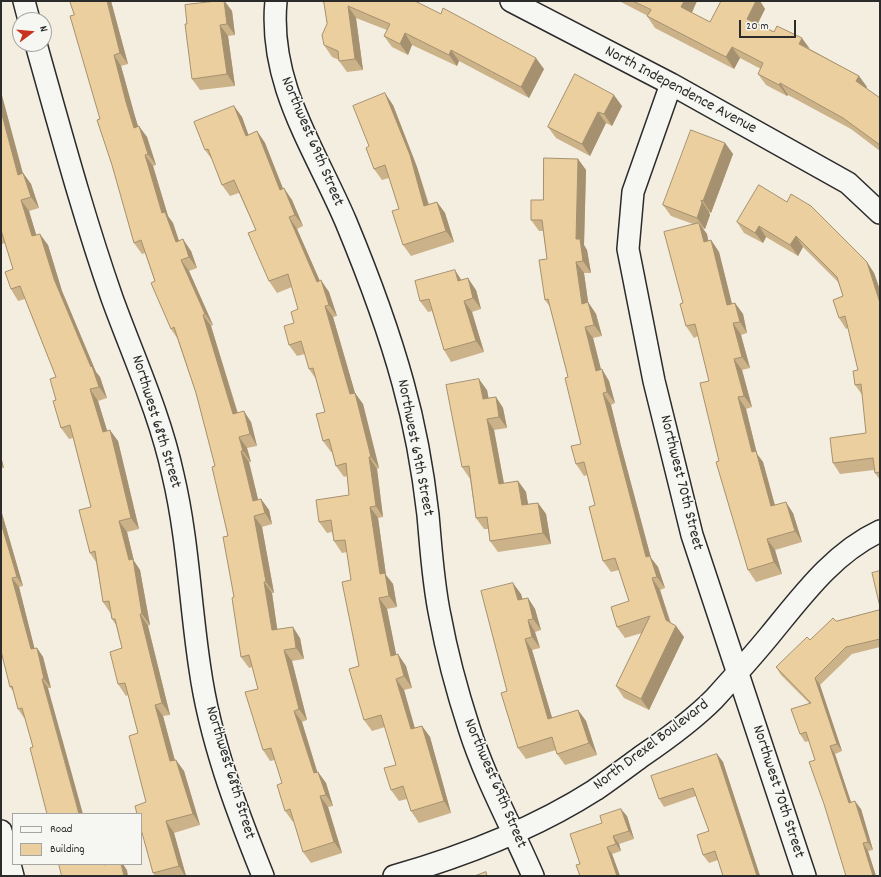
<!DOCTYPE html>
<html>
<head>
<meta charset="utf-8">
<style>
	body { margin:0 }
	#map { position:relative; width:881px; height:877px; overflow:hidden; background:#f4eee1; font-family:Dekko,sans-serif }
	canvas { display:block }
	.frame { position:absolute; inset:0; border:2px solid #2b2b2b; pointer-events:none }
	.legend { position:absolute; left:12px; top:813px; width:130px; height:52px; box-sizing:border-box; background:#f6f6f2; border:1px solid #a5a5a2; margin:0; padding:5px 7px; list-style:none; font-size:12px; color:#2b2b2b }
	.legend li { display:flex; align-items:center; gap:8px; height:20px }
	.legend b { width:20px; border:1px solid #a5a5a2 }
	.north { position:absolute; left:12px; top:12px; width:40px; height:40px; box-sizing:border-box; background:#f6f6f2; border:1px solid #a5a5a2; border-radius:50%; rotate:74deg; font-size:11px; font-weight:700; line-height:16px; text-align:center; color:#2b2b2b }
	.north::after { content:''; display:block; margin:auto; width:14px; height:18px; background:#c8321e; clip-path:polygon(50% 0,100% 100%,50% 72%,0 100%) }
	.scale { position:absolute; left:739px; top:20px; width:57px; height:18px; box-sizing:border-box; border:2px solid #2b2b2b; border-top:0; padding-left:5px; font-size:12px; line-height:14px; white-space:nowrap; color:#2b2b2b; -webkit-text-stroke:3px #f6f6f2; paint-order:stroke }
</style>
</head>
<body>
<div id="map">
<canvas width="881" height="877"></canvas>
<div class="frame"></div>
<ul class="legend">
<li><b style="height:5px;background:#f6f6f2"></b>Road</li>
<li><b style="height:11px;background:#eccf9f"></b>Building</li>
</ul>
<div class="north">N</div>
<div class="scale">20 m</div>
</div>
<script>
const context = document.querySelector('canvas').getContext('2d');
context.lineJoin = 'round';
function trace(path, color, width, dash) { context.strokeStyle = color; context.lineWidth = width; context.lineCap = dash ? 'butt' : 'round'; context.setLineDash(dash || []); context.stroke(path); }
function paint(path, color) { context.fillStyle = color; context.fill(path, 'evenodd'); }
function write(font, color, halo, rows, align = 'center') {
  context.font = font + ' Dekko,sans-serif'; context.lineWidth = 3; context.setLineDash([]); context.textBaseline = 'middle'; context.strokeStyle = halo; context.fillStyle = color; for (const [text, x, y, turn = 0] of rows) {
    context.save(); context.translate(x, y); context.rotate((+turn || 0) * Math.PI / 180); context.textAlign = isNaN(turn) ? turn : align; if (halo) context.strokeText(text, 0, 0); context.fillText(text, 0, 0); context.restore();
  }
}
const street = new Path2D(`
	M24,1L29,20
	M276,1C268,84 315,149 346,222C368,275 388,328 403,383C415,426 423,471 428,515C431,548 433,583 440,616C447,654 457,691 469,728C485,779 512,827 533,876
	M511,1L671,84L848,183L880,213
	M36,44C60,129 83,215 112,298C133,356 160,414 173,475C188,538 190,604 200,669C210,740 236,809 263,876
	M671,84L633,192L628,249L654,381L692,535L805,876
	M1,831L13,876
	M394,876C464,856 534,829 595,790C611,779 627,767 642,756C667,739 693,720 714,699C733,678 752,657 770,635C802,596 833,553 880,531`);
trace(street, '#2b2b2b', 24);
trace(street, '#f6f6f2', 21);
paint(new Path2D(`
	M111,1L128,64L121,66L134,113L138,127L147,137L156,165L153,166L168,216L173,223L179,241L191,251L197,268L189,271L213,325L211,326L238,413L251,422L257,446L247,448L251,462H249L258,499H261L269,510L272,524L262,527L274,593H272L277,629L300,638L304,659L292,661L307,720L302,722L317,772H318L326,783L333,806L328,807L342,853L311,863L303,852L294,821L293,822L285,811L282,783L275,760L270,761L263,750L258,689L252,667L249,668L241,657L234,597L228,536L215,466L196,393L177,338L171,329L145,253L142,254L134,243L100,119Z
	M217,1H225L232,11L235,35L228,36L235,86L200,90L192,79Z
	M320,1H415L544,69L529,98L459,61L457,66L412,45L408,55L392,47L384,36L387,30L356,18L363,70L347,72L339,61V60L332,57L324,45L327,24L324,3Z
	M619,1H697L692,13L710,22L721,1H760L765,9L758,24L810,49L859,76L867,87L866,88L880,98V151L851,129L788,95L787,96L766,85L758,74L761,69L740,58L734,69L655,28L647,16H648Z
	M575,74L622,106L612,126L606,123L590,156L556,138L548,127Z
	M1,92L23,173L31,184L39,208L29,211L36,235L48,245L62,291L96,372L100,377L107,398L98,401L107,431L118,441L139,529L127,532L134,561L140,570L150,625L148,626L170,715L163,716L175,760L184,771L200,825L174,833L186,876H155L153,873L146,802L138,733L128,695L126,696L118,684L122,648L116,625L112,619L111,614L103,602L96,562L90,553L91,507L73,438L69,439L61,428L56,400V377L25,299L18,301L11,289L13,269L5,243L2,244L1,242Z
	M393,105L417,167L429,204L437,202L445,213L454,242L411,256L403,245L399,209L389,178L382,180L374,169L369,146Z
	M234,106L242,117L248,135L257,131L265,143L283,189L292,200L303,226L297,229L320,281L329,292L337,316L333,317L355,393L363,404L379,468L377,469L383,517L378,518L386,575L393,584L397,607L387,609L396,655L406,666L412,688L404,690L415,728L422,726L430,737L451,813L419,823L411,811L407,799L399,801L391,790L396,765L385,727L372,731L364,720L351,580L347,552L342,553L334,541L332,532L327,533L319,522L349,495L347,476L344,477L336,466L332,452H331L323,441L325,412L316,379L309,369L305,354L297,356L289,345L294,323L298,309L292,287L277,293L269,281L256,230L239,193L230,196L222,185L213,161L205,150Z
	M725,143L733,154L711,213L709,212L710,215L705,229L702,228L707,234L708,241L711,240L719,252L732,304L735,303L743,314L747,333L741,335L750,368L742,370L752,407L746,409L757,454L763,462L775,505L793,513L802,542L775,550L782,574L756,582L748,570L719,461L709,381L698,336L694,338L686,326L683,303L693,224L671,216L663,205Z
	M578,159L586,170L584,245L587,250L591,273H584L588,302L596,314L602,336L593,338L601,369L609,381L615,403L611,405L621,446L651,558L658,567L665,588L660,590L671,623L676,626L684,637L649,710L624,698L616,686L642,633L625,638L617,627L629,601L619,570L611,572L603,561L595,505L587,475L584,476L576,464L581,444L568,377L550,307L545,300L547,259L543,231H539L531,220L543,200Z
	M759,185L867,262L874,273L880,290V480L875,473L874,470L840,474L833,463L866,433L863,396L855,385L858,370L848,328L846,329L839,318L843,296L838,282L803,247L798,256L766,237L763,243L744,233L737,222Z
	M462,280L476,290L481,309L472,312L484,352L451,362L444,350L432,311L428,312L420,301Z
	M487,390L488,398L496,397L503,408L507,428L494,430L504,483L518,481L526,492L528,504L538,503L546,514L551,544L498,552L490,541L488,529H484L476,518L470,479L462,467Z
	M1,456L4,468H1Z
	M1,510L23,586L19,587L34,648H37L43,657L51,688H48L33,747L25,718H24L18,709L13,691L10,687Z
	M521,594L522,599L528,598L535,609L541,630L535,632L540,648L532,650L552,718L578,710L586,721L597,755L565,765L557,754L556,750L526,759L518,748L507,691Z
	M880,610V647L852,654L820,685L842,751L835,754L851,802L861,809L873,850L868,851L876,876L815,760L809,741L805,742L800,734L809,703L781,675L776,667L836,621Z
	M717,754L723,762L760,876H723L718,860L709,863L703,855L709,831L696,796L664,807L659,799Z
	M627,816L634,839L619,844L621,851L612,854L620,876H580V864Z`), '#cbb289');
paint(new Path2D(`
	M107,1H111L128,64L120,53Z
	M224,1L232,11L235,35L227,24Z
	M684,1H697L689,18L681,7Z
	M756,1H760L765,9L754,30L747,19Z
	M348,6L356,18L363,70L355,59Z
	M220,25L228,36L235,86L227,74Z
	M405,33L412,45L408,55L400,44Z
	M802,38L810,49L799,44Z
	M732,47L740,58L734,69L726,57Z
	M451,50L459,61L457,66L449,55Z
	M114,55L121,66L134,113L142,139L134,128L126,102Z
	M536,58L544,69L529,98L521,87Z
	M859,76L867,87L864,92L856,81Z
	M780,83L788,95L787,96L779,85Z
	M1,92L26,186L18,175L1,111Z
	M385,93L393,105L417,167L432,217L424,206Z
	M614,95L622,106L612,126L604,114Z
	M234,106L242,117L253,147L246,136Z
	M598,112L606,123L590,156L582,144Z
	M139,126L147,137L156,165L148,154Z
	M257,131L265,143L288,201L280,190Z
	M725,143L733,154L711,213L703,201Z
	M145,155L153,166L168,216L173,223L183,253L176,242L162,213Z
	M578,159L586,170L584,245L587,250L591,273L583,261L576,239Z
	M23,173L31,184L39,208L31,197Z
	M284,188L292,200L303,226L295,215Z
	M21,200L29,211L40,247L32,236Z
	M701,200L709,212L710,215L705,229L697,218Z
	M437,202L445,213L454,242L446,231Z
	M289,217L297,229L325,293L317,282Z
	M699,223L707,234L711,254L704,242Z
	M759,226L766,237L763,243L755,233Z
	M40,234L48,245L62,291L96,372L100,377L107,398L99,387L54,279Z
	M796,236L803,247L798,256L790,245Z
	M183,239L191,251L197,268L189,257Z
	M711,240L719,252L735,316L727,305Z
	M181,260L189,271L213,325L205,314Z
	M576,262L584,273L590,315L582,304Z
	M867,262L874,273L880,290V303Z
	M455,270L462,281H458Z
	M468,278L476,290L481,309L473,298Z
	M321,280L329,292L337,316L329,305Z
	M464,301L472,312L484,352L476,341Z
	M588,302L596,314L602,336L594,325Z
	M735,303L743,314L747,333L740,322Z
	M325,306L333,317L355,393L363,404L379,468L371,457L350,394Z
	M203,315L211,326L241,425L233,414Z
	M733,323L741,335L750,368L742,357Z
	M585,327L593,338L604,382L596,371Z
	M734,359L742,370L752,407L744,396Z
	M602,369L609,381L615,403L607,392Z
	M479,379L487,390L491,410L483,399Z
	M90,389L98,401L111,443L103,432Z
	M603,393L611,405L621,446L651,558L658,567L665,588L657,577L646,557L614,435Z
	M496,397L503,408L507,428L499,417Z
	M738,397L746,409L757,454L763,462L778,517L771,506L752,452Z
	M244,411L251,422L257,446L250,434Z
	M487,419L494,430L506,495L499,484Z
	M110,430L118,441L139,529L131,518Z
	M239,437L247,448L251,462L243,451Z
	M241,451L249,462L261,512L253,501Z
	M1,456L4,468L1,463Z
	M369,457L377,469L383,517L376,506Z
	M518,481L526,492L530,516L522,505Z
	M261,499L269,510L272,524L265,513Z
	M786,502L793,513L802,542L795,531Z
	M538,503L546,514L551,544L543,533Z
	M370,507L378,518L386,575L393,584L397,607L389,596L380,574Z
	M1,510L23,586L17,577L1,523Z
	M254,516L262,527L274,593L266,582Z
	M119,521L127,532L134,561L140,570L150,625L142,614Z
	M767,539L775,550L782,574L774,562Z
	M12,578L19,587L37,658L31,649Z
	M652,578L660,590L673,632L666,620Z
	M264,582L272,593L279,641L272,630Z
	M513,583L521,594L526,611L518,600Z
	M379,598L387,609L399,668L391,656Z
	M528,598L535,609L541,630L533,619Z
	M140,614L148,626L170,715L162,703Z
	M528,620L535,632L540,648L532,637Z
	M676,626L684,637L649,710L641,699Z
	M293,627L300,638L304,659L296,648Z
	M525,639L532,650L556,731L548,719Z
	M37,648L43,657L51,688L44,679Z
	M284,650L292,661L307,720L299,709Z
	M398,654L406,666L412,688L404,676Z
	M815,678L820,685L842,751L837,744Z
	M42,679L48,688L83,814H79Z
	M396,679L404,690L418,740L411,729Z
	M155,705L163,716L178,773L170,761Z
	M578,710L586,721L597,755L589,743Z
	M294,711L302,722L321,784L314,773Z
	M422,726L430,737L451,813L444,801Z
	M830,746L835,754L854,811L849,803Z
	M717,754L723,762L760,876H757Z
	M176,760L184,771L200,825L193,814Z
	M318,772L326,783L333,806L326,795Z
	M320,796L328,807L342,853L334,842Z
	M855,801L861,809L873,850L868,842Z
	M621,809L627,816L634,839L629,831Z
	M166,821L174,833L186,876H185L179,866Z
	M613,836L619,844L621,851L616,844Z
	M863,843L868,851L876,876H873Z
	M607,847L612,854L620,876H617Z
	M121,864H123L127,870L128,876H124Z`), '#a5916f');
const building = new Path2D(`
	M70,1H107L120,53L114,55L126,102L134,128L139,126L148,154L145,155L162,213L165,212L176,242L183,239L189,257L181,260L205,314L203,315L233,414L244,411L250,434L239,437L243,451H241L253,501L261,499L265,513L254,516L266,582H264L272,630L293,627L296,648L284,650L299,709L294,711L314,773L318,772L326,795L320,796L334,842L303,852L290,809L285,811L277,785L282,783L271,748L263,750L245,692L258,689L249,655L241,657L232,598L234,597L223,537L228,536L212,467L215,466L196,393L174,327L171,329L151,283L155,281L141,240L134,243L112,165L97,120L100,119L70,16L74,15Z
	M217,1H224L227,24L220,25L227,74L192,79L185,24H187L185,5Z
	M324,1H415L441,14L443,8L536,58L521,87L451,50L449,55L405,33L400,44L384,36L390,24L348,6L355,59L339,61L338,51L324,45L322,35L327,24Z
	M633,1H684L681,7L710,22L721,1H756L747,19L774,32L777,26L802,38L799,44L859,76L856,81L880,98V145L843,118L780,83L779,85L758,74L763,63L732,47L726,57L647,16L651,10Z
	M575,74L614,95L604,114L598,112L582,144L548,127Z
	M385,93L410,155L424,206L437,202L446,231L403,245L392,211L399,209L385,165L374,169L366,148L369,146L353,106Z
	M234,106L246,136L257,131L280,190L284,188L295,215L289,217L317,282L321,280L329,305L325,306L350,394L355,393L371,457H369L376,506L370,507L380,574L385,573L389,596L379,598L391,656L398,654L404,676L396,679L411,729L422,726L444,801L411,811L403,786L391,790L384,768L396,765L381,715L364,720L349,669L359,666L342,582L351,580L345,540L334,541L331,520L319,522L316,500L349,495L346,463L336,466L329,439L323,441L316,414L325,412L313,368L309,369L301,341L289,345L284,326L294,323L291,312L298,309L288,274L269,281L248,233L256,230L234,180L222,185L208,149L205,150L194,122Z
	M1,111L18,175L23,173L31,197L21,200L32,236L40,234L54,279L91,367L92,366L99,387L90,389L103,432L110,430L131,518L119,521L129,560L133,559L142,614H140L162,703L155,705L170,761L176,760L193,814L166,821L179,866L153,873L141,829V814H137L135,806L146,802L129,736L138,733L125,683L118,684L110,652L122,648L115,619H112L109,601L103,602L95,551L90,553L79,510L91,507L70,425L61,428L53,401L56,400L50,379L56,377L20,286L11,289L5,272L13,269L1,230Z
	M691,130L725,143L703,201L701,200L702,203L697,218L663,205Z
	M544,158L578,159L576,239H580L583,261L576,262L582,304L588,302L594,325L585,327L596,371L602,369L607,392L603,393L614,435L646,557L650,556L657,577L652,578L666,620L676,626L641,699L616,686L650,616L617,627L611,607L629,601L615,558L603,561L589,507L595,505L584,462L576,464L571,446L581,444L565,378L568,377L548,299L545,300L539,260L547,259L542,220H531V200H543Z
	M759,185L787,202L791,194L811,206L867,262L880,303V472L875,473L873,458L833,463L830,438L866,433L861,384L855,385L853,371L858,370L845,316L839,318L833,300L843,296L837,277L796,236L790,245L759,226L755,233L737,222Z
	M699,223L704,242L711,240L727,305L735,303L740,322L733,323L742,357L734,359L744,396L738,397L752,452L756,451L771,506L786,502L795,531L767,539L774,562L748,570L716,462L719,461L700,383L709,381L695,324L686,326L680,304L683,303L664,232Z
	M455,270L458,281L468,278L473,298L464,301L476,341L444,350L429,299L420,301L415,281Z
	M479,379L483,399L496,397L499,417L487,419L499,484L518,481L522,505L538,503L543,533L490,541L487,517L476,518L469,466L462,467L446,385Z
	M1,523L17,577L12,578L31,649L37,648L44,679H42L79,814H47L30,748L33,747L22,708L18,709L12,686L10,687L1,651Z
	M880,571V607L872,573Z
	M513,583L518,600L528,598L533,619L528,620L532,637L525,639L548,719L578,710L589,743L557,754L552,737L518,748L501,693L507,691L481,591Z
	M880,610V639L846,647L815,678L837,744L830,746L849,803L855,801L868,842L863,843L873,876H846L824,804L809,762L815,760L806,732L800,734L791,709L811,703L776,667L807,637L810,640L833,618L836,621Z
	M717,754L757,876H723L715,851L703,855L697,835L709,831L693,788L659,799L651,776Z
	M621,809L629,831L613,836L616,844L607,847L617,876H580L576,865L580,864L570,834L602,823L600,816Z
	M59,864H104V865L108,864H121L124,876H62Z
	M486,872L487,876H475Z`);
paint(building, '#eccf9f');
trace(building, '#a5916f', 1);
write('16px', '#2b2b2b', '#f6f6f2', [
	["North Independence Avenue",680,91,28],
	["Northwest 69th Street",311,142,67],
	["Northwest 68th Street",155,422,73],
	["Northwest 69th Street",414,448,79],
	["Northwest 70th Street",680,483,76],
	["North Drexel Boulevard",652,746,-37],
	["Northwest 68th Street",229,773,73],
	["Northwest 69th Street",494,784,67],
	["Northwest 70th Street",777,792,72]
]);
</script>
</body>
</html>
